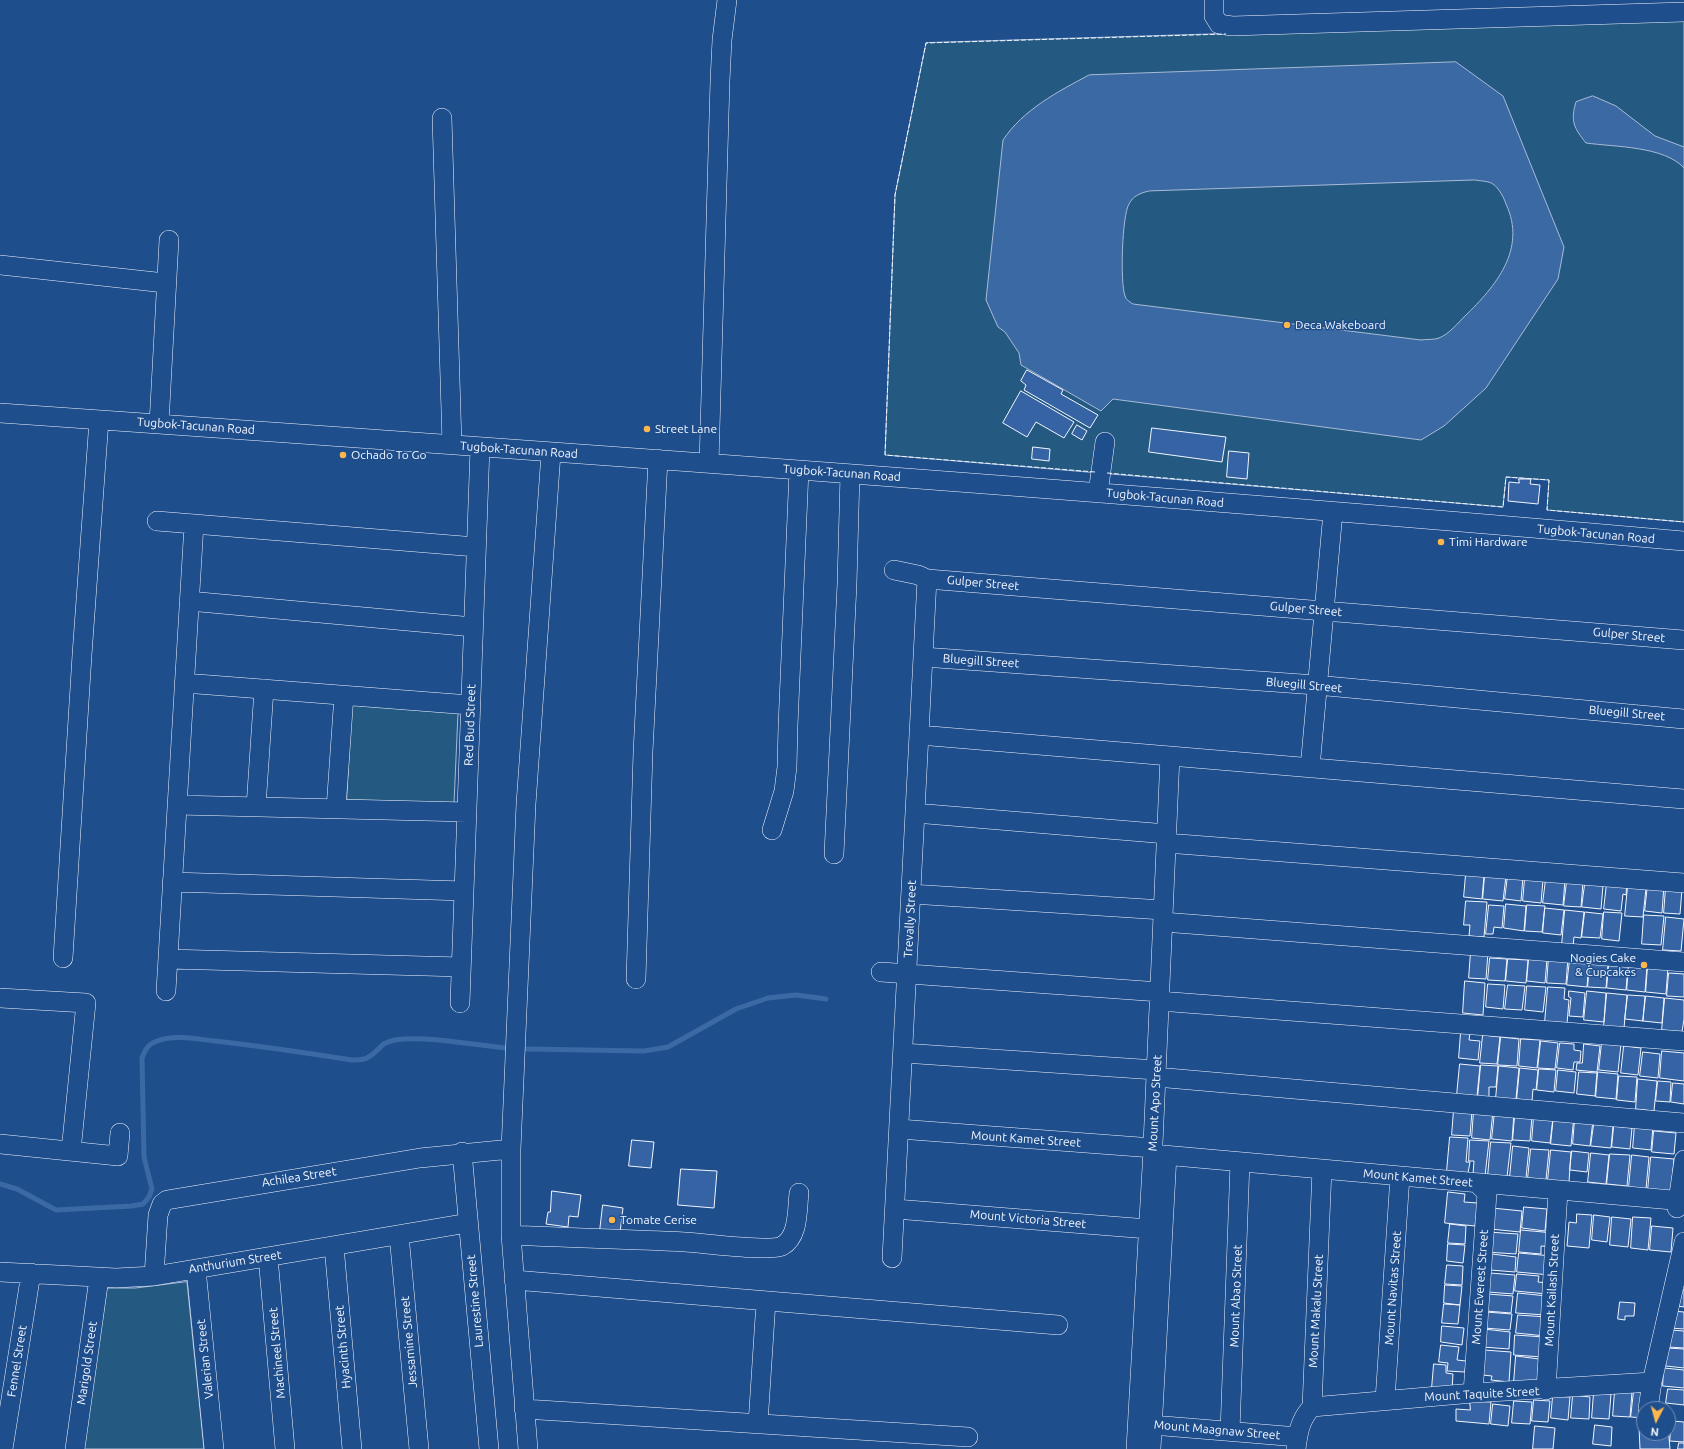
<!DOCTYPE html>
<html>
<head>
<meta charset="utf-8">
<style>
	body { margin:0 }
	#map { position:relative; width:1684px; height:1449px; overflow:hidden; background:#1f4e8c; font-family:Ubuntu,sans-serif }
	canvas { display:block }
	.north { position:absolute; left:1636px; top:1401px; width:40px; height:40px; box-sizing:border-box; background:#1f4e8c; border:1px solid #7391ba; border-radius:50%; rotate:186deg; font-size:11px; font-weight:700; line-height:16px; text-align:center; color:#f2f6ff }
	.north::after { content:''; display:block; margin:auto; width:14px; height:18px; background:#ffb74d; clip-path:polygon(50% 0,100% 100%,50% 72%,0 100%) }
</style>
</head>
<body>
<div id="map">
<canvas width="1684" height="1449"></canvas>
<div class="north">N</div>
</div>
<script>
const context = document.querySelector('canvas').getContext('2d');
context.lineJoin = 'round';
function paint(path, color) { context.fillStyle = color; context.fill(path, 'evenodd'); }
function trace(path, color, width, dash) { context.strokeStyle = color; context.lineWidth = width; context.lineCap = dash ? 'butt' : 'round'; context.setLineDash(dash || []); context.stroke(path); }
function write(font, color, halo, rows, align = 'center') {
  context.font = font + ' Ubuntu,sans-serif'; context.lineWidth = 3; context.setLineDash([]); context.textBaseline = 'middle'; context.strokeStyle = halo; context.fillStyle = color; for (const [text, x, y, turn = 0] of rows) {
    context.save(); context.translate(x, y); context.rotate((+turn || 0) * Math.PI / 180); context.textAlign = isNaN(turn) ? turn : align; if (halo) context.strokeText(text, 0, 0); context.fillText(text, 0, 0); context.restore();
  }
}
const green = new Path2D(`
	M1684,20V522L1547,510L1549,480L1506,477L1503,507L885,455L895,195L926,43Z
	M352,705L458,713L454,803L347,800Z
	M187,1282L204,1449H84L106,1288H135Z`);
paint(green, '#245a82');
trace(green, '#a8bbd7', 1);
const water = new Path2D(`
	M1456,62L1503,96L1564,247L1558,279L1486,388L1444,426L1421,440L1113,399L1101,411L1021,365L1019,353L1005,332L998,327L986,300L1003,140C1023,110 1057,92 1089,75ZM1475,180C1480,181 1489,181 1493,184C1499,188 1504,198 1506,204C1527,249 1496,286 1465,316C1458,323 1449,334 1439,338C1434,340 1427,339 1421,340L1133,304C1130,302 1126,300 1125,296C1120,283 1122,215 1129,204C1133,196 1140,193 1149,191Z
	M1593,96L1616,106L1655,136L1684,147V168C1664,146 1615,147 1586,143C1574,128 1570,121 1576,102Z`);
paint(water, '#3b69a3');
trace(water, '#a8bbd7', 1);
trace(new Path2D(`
	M527,1049L644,1051L668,1047L736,1009L768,998L796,995L826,999
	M0,1184L17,1189L56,1210L132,1206L143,1204L149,1197L152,1189L144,1157L142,1058C145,1050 148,1044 157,1041C175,1034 196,1039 215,1041C261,1046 307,1053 352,1060C357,1060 363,1060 367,1058C381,1051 378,1043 395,1040C425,1035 473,1045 505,1048`), '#3b69a3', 5);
const building = new Path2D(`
	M1027,370L1063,390L1061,394L1098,415L1090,428L1024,390L1026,385L1021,381Z
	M1021,391L1074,422L1064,438L1036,422L1027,437L1003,423Z
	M1077,425L1087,431L1082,440L1072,434Z
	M1152,428L1226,437L1222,462L1149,452Z
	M1033,447L1050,449L1049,461L1032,459Z
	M1229,451L1249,453L1247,479L1227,477Z
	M1519,479H1531L1530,484L1540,485L1538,504L1508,501L1509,482L1519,483Z
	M1466,874L1484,876L1482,899L1464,897Z
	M1485,875L1506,876L1503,901L1483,899Z
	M1508,875L1523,877L1521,901L1505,899Z
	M1525,878L1543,880L1541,903L1523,901Z
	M1546,879L1565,880L1563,905L1543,903Z
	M1567,881L1583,882L1581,907L1564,906Z
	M1607,883L1627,884L1626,895L1623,894L1621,911L1604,909Z
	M1585,884L1603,886L1601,909L1582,907Z
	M1648,884L1664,885L1662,913L1645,911Z
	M1628,886L1646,888L1643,917L1625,916Z
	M1666,887L1682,889L1680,914L1664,913Z
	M1466,901L1487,902L1484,937L1469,936L1470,925H1464Z
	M1506,904L1526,906L1524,931L1504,928Z
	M1489,905L1504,906L1502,928L1494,927L1493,934H1486Z
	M1527,905L1545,906L1542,932L1525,931Z
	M1545,908L1564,910L1561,935L1543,933Z
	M1565,910L1584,912L1581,938L1574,937L1573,946L1562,945Z
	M1585,912L1603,914L1600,938L1582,937Z
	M1604,912L1622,913L1619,941L1602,939Z
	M1644,915L1664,916L1661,945L1642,944Z
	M1666,917L1684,919L1681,951L1663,950Z
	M1471,951L1488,952L1486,979L1469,978Z
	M1549,955L1568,957L1566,984L1547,983Z
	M1490,958L1507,959L1505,981L1488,980Z
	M1529,958L1547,959L1545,983L1527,981Z
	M1508,959L1528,960L1526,983L1506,981Z
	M1570,959L1589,961L1587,987L1567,985Z
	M1590,963L1608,965L1606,988L1588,987Z
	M1609,964L1628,966L1626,990L1607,988Z
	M1648,965L1668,967L1666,994L1646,992Z
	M1629,966L1647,967L1645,992L1627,990Z
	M1669,973L1684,974V997L1667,996Z
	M1465,981L1485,983L1483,1015L1463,1013Z
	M1488,984L1505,985L1503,1009L1486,1007Z
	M1508,985L1525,986L1522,1010L1505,1009Z
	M1527,986L1546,987L1543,1012L1525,1010Z
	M1548,987L1565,988L1564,999L1569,1000L1567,1024L1545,1022Z
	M1569,991L1585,993L1583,1017L1569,1016L1571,998L1569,997Z
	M1587,991L1606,993L1604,1022L1584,1020Z
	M1607,993L1627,995L1624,1028L1604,1026Z
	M1628,995L1645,996L1643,1021L1625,1019Z
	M1646,996L1664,998L1662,1023L1643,1021Z
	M1665,998L1684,1000V1019L1682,1032L1662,1030Z
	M1461,1032L1470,1033L1469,1040L1480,1041L1478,1060L1459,1058Z
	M1483,1035L1500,1037L1497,1064L1480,1063Z
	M1501,1037L1519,1039L1517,1066L1498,1065Z
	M1521,1039L1540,1040L1537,1068L1519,1066Z
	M1541,1041L1558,1043L1555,1069L1538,1068Z
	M1602,1042L1621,1044L1618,1072L1599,1070Z
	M1560,1043L1574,1044V1050L1581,1051L1580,1062H1574L1573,1070L1557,1068Z
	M1584,1044L1600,1046L1597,1072L1576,1070L1577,1063H1582Z
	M1624,1046L1641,1048L1638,1075L1621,1073Z
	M1662,1051L1684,1053V1081L1660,1078Z
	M1643,1052L1660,1054L1658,1078L1640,1076Z
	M1460,1064L1480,1066L1477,1096L1457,1095Z
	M1481,1065L1498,1066L1496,1087H1489V1097H1478Z
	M1499,1066L1519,1068L1516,1099L1496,1098Z
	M1520,1068L1538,1070L1536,1090L1533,1089L1532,1101L1517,1099Z
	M1539,1069L1556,1070L1554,1092L1537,1090Z
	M1558,1070L1576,1072L1574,1093L1556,1091Z
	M1579,1072L1597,1073L1595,1096L1577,1094Z
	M1598,1072L1618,1074L1616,1099L1596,1097Z
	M1619,1076L1637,1077L1635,1102L1617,1100Z
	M1638,1079L1657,1081L1654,1111L1636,1109Z
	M1658,1081L1671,1082L1670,1102L1656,1101Z
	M1673,1083L1684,1084V1104L1671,1102Z
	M1454,1109L1472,1111L1470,1136L1452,1135Z
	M1474,1110L1493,1111L1490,1140L1472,1138Z
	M1495,1111L1514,1113L1512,1141L1492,1139Z
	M1554,1114L1574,1116L1571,1146L1551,1144Z
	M1515,1115L1532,1116L1530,1141L1513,1140Z
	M1534,1116L1553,1118L1550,1143L1532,1141Z
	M1575,1118L1593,1120L1590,1146L1573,1144Z
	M1594,1124L1613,1126L1611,1148L1591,1146Z
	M1635,1124L1653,1126L1651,1150L1633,1148Z
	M1614,1126L1632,1128L1630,1149L1612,1147Z
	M1654,1131L1676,1133L1674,1154L1652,1152Z
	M1450,1137L1468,1138L1466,1162H1470L1468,1173L1447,1171Z
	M632,1140L654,1142L651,1168L629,1166Z
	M1470,1140L1489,1141L1485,1176L1473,1174L1474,1161H1469Z
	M1491,1142L1511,1143L1507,1177L1488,1176Z
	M1513,1146L1529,1148L1526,1178L1510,1177Z
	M1531,1149L1549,1150L1546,1180L1528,1178Z
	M1551,1150L1571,1152L1569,1182L1548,1180Z
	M1572,1151L1589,1153L1587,1172L1570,1170Z
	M1591,1153L1609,1155L1606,1184L1588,1182Z
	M1610,1154L1630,1155L1627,1186L1607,1184Z
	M1632,1155L1649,1157L1646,1189L1629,1187Z
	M1651,1157L1674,1159L1671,1192L1648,1190Z
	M681,1169L717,1171L714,1208L678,1205Z
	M552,1191L581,1195L578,1217L569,1216L568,1227L546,1224L548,1212H550Z
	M1448,1192L1465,1194L1464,1202L1478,1203L1475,1226L1445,1223Z
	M603,1205L623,1208L620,1233L600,1231Z
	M1524,1207L1547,1209L1545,1231L1522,1228Z
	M1492,1208L1522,1211L1520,1232L1490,1229Z
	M1577,1214L1592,1215L1589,1248L1567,1246L1569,1222L1576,1223Z
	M1594,1215L1610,1217L1607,1242L1592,1240Z
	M1612,1217L1631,1219L1628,1247L1610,1245Z
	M1633,1217L1651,1218L1648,1250L1631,1248Z
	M1450,1224L1466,1226L1465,1244L1448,1243Z
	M1652,1226L1673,1228L1671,1252L1650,1250Z
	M1521,1230L1554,1233L1553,1247L1541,1246V1254L1519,1252Z
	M1488,1232L1518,1234L1516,1254L1486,1252Z
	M1448,1244L1465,1245L1463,1263L1447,1261Z
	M1519,1253L1552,1256L1550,1275L1517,1272Z
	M1492,1254L1516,1257L1515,1272L1490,1270Z
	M1447,1265L1463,1266L1462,1285L1445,1284Z
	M1490,1273L1515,1275L1513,1294L1488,1292Z
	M1517,1274L1539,1276L1538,1282L1549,1283L1547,1294L1515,1291Z
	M1445,1285L1462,1286L1460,1305L1444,1303Z
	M1679,1289L1684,1290V1307L1677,1306Z
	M1518,1293L1547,1296L1545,1315L1516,1313Z
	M1488,1294L1513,1296L1511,1313L1486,1311Z
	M1620,1302L1635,1303L1634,1316H1625V1320L1618,1319Z
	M1444,1304L1460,1305L1458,1324L1442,1323Z
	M1672,1311L1684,1312V1329L1670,1328Z
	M1486,1312L1512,1314L1510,1330L1484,1328Z
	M1518,1315L1547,1317L1545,1336L1516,1333Z
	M1442,1326L1464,1328L1462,1345L1441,1342Z
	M1484,1329L1510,1332L1509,1349L1482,1347Z
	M1670,1330L1684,1331V1348L1668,1347Z
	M1515,1335L1544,1337L1542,1357L1514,1355Z
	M1441,1345L1459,1347L1457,1360L1466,1361L1465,1372L1447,1371L1448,1363L1439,1362Z
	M1667,1348L1684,1349V1368L1666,1366Z
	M1484,1350L1511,1352L1509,1382L1491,1380L1492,1376L1482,1375Z
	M1516,1356L1539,1359L1537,1384L1514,1382Z
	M1434,1364L1446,1365V1373L1453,1374L1452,1390L1432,1388Z
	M1664,1368L1684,1370V1388L1663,1386Z
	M1668,1389L1684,1390V1405L1666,1403Z
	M1615,1390L1632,1392L1630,1417L1613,1416Z
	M1634,1391L1649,1392L1644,1409V1418L1631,1417Z
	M1594,1392L1611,1394L1609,1419L1592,1418Z
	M1573,1395L1590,1397L1589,1419L1571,1418Z
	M1553,1396L1570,1397L1568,1420L1551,1418Z
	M1534,1400L1550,1401L1548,1422L1532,1421Z
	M1470,1401L1491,1402L1489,1424L1456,1421V1409L1470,1410Z
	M1514,1401L1532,1402L1530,1424L1512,1423Z
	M1493,1404L1510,1406L1508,1426L1491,1424Z
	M1672,1421L1684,1422V1442L1670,1441Z
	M1595,1425L1612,1427L1611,1446L1593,1444Z
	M1668,1425L1670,1449H1640L1639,1427H1644V1433H1668Z
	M1535,1426L1555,1428L1553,1449H1533Z
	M1679,1443H1684V1449H1678Z`);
paint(building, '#3563a3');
trace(building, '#f2f6ff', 1);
const minor = new Path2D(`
	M1214,0V16L1219,24L1232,26L1684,12
	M442,118L452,444
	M0,265L165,283
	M0,413C562,452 1123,492 1684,541
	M159,424L169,240
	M709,463L720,81L722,40L727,0
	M1098,493L1105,442
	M157,521L476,547
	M894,570L918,575L927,579L1684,640
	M189,601L473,627
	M923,657L1316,685L1684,719
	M184,683L470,705
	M919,735L1684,799
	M1310,768L1333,512
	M177,805L467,812
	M256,807L264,689
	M336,809L344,695
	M915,813L1167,834
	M772,830L784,791L787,767L788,726L799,470
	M1166,843L1684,883
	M834,854L847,584L850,474
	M172,882L464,891
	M911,894L1163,910
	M1163,922L1684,962
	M63,958L82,655L99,420
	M168,959L461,967
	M881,972L1160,992
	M636,979L643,752L658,459
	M166,991L194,524
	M0,998L86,1003L71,1151
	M1159,1001L1684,1041
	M460,1003L480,447
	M903,1053L1156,1070
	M1156,1077L1684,1123
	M899,1129L1153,1148
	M0,1144L118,1156L120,1133
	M462,1152L489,1449
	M1152,1154L1684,1201
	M1677,1208L1684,1160
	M895,1209L1161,1230
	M399,1235L419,1449
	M511,1235C569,1238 627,1239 685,1242C702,1243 770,1252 782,1246C799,1237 797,1210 799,1193
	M334,1246L352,1449
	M268,1257L285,1449
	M892,1258L927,579
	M196,1269L214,1449
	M0,1272L116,1278L154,1276L468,1223
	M154,1276L158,1215L162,1204L167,1200L420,1158L511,1149
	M514,1280L1058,1325
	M1546,1390L1558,1191
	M1473,1393L1487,1193L1478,1184
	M1385,1400L1400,1176
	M1312,1407L1473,1393L1652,1382
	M524,1409L968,1437
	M1648,1409L1652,1382L1684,1242
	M758,1424L766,1301
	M1140,1424L1298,1437
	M1230,1431L1240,1162
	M3,1449L31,1273
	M75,1449L99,1278
	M528,1449L511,1235V1149L526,804L551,453
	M1136,1449L1152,1167L1170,756
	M1151,1449L1167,1155
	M1296,1449C1298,1433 1300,1419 1312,1407L1322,1169`);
trace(minor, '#f2f6ff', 20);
trace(minor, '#1f4e8c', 19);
trace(new Path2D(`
	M1095,472L885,455L895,195L926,43L1226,34
	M1107,473L1503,507L1506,477L1549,480L1547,510L1684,522`), '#f2f6ff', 1, [5, 2]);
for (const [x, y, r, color] of [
	[1287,325,4,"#ffb74d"],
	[647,429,4,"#ffb74d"],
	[343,455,4,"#ffb74d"],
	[1441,542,4,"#ffb74d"],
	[1644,965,4,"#ffb74d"],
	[612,1220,4,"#ffb74d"]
]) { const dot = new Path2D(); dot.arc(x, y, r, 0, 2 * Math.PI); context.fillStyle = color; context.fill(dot); trace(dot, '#1f4e8c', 1.5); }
write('12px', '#f2f6ff', '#1f4e8c', [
	["Deca Wakeboard",1295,325],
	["Street Lane",655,429],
	["Ochado To Go",351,455],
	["Timi Hardware",1449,542],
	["Nogies Cake",1636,958,"right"],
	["& Cupcakes",1636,972,"right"],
	["Tomate Cerise",620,1220]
], 'left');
write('12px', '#f2f6ff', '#1f4e8c', [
	["Tugbok-Tacunan Road",196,426,4],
	["Tugbok-Tacunan Road",519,450,4],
	["Tugbok-Tacunan Road",842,473,4],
	["Tugbok-Tacunan Road",1165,498,5],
	["Tugbok-Tacunan Road",1596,534,5],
	["Gulper Street",983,583,5],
	["Gulper Street",1306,609,5],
	["Gulper Street",1629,635,5],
	["Bluegill Street",981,661,4],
	["Bluegill Street",1304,685,5],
	["Bluegill Street",1627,713,5],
	["Red Bud Street",470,725,-88],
	["Trevally Street",910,919,-87],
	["Mount Apo Street",1155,1103,-87],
	["Mount Kamet Street",1026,1139,4],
	["Achilea Street",299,1177,-9],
	["Mount Kamet Street",1418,1178,5],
	["Mount Victoria Street",1028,1219,5],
	["Anthurium Street",235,1262,-9],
	["Mount Everest Street",1480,1287,-86],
	["Mount Navitas Street",1393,1288,-86],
	["Mount Kailash Street",1552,1290,-87],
	["Mount Abao Street",1236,1296,-88],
	["Laurestine Street",475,1301,-95],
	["Mount Makalu Street",1316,1311,-87],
	["Jessamine Street",409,1342,-95],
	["Hyacinth Street",343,1347,-95],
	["Machineel Street",277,1353,-95],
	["Valerian Street",205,1359,-96],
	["Fennel Street",17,1361,-81],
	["Marigold Street",87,1363,-82],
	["Mount Taquite Street",1482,1394,-3],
	["Mount Maagnaw Street",1217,1430,5]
]);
</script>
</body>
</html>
